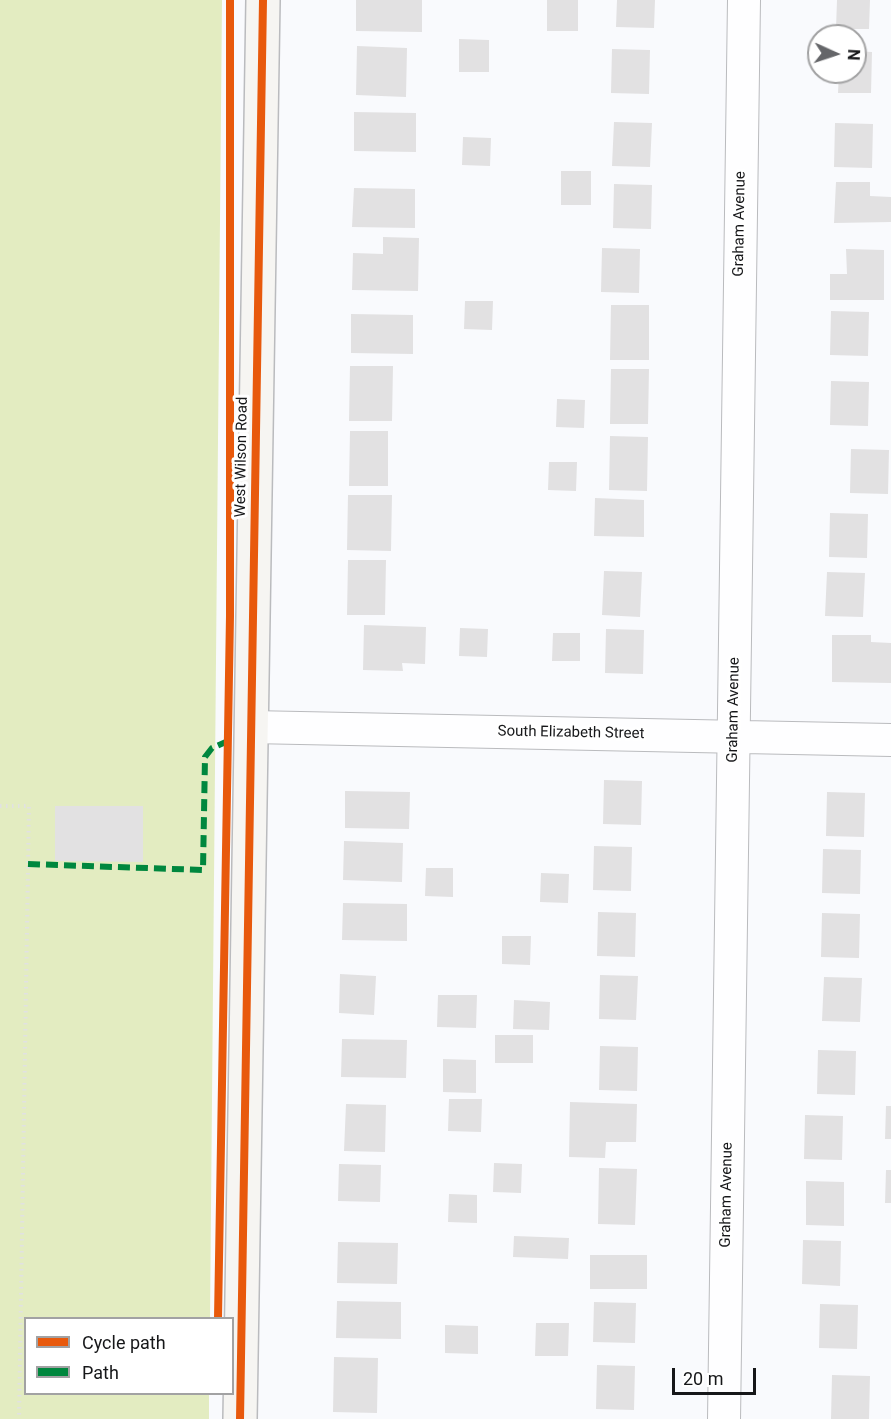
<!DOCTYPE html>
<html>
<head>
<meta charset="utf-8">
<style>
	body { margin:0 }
	#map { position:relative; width:891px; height:1419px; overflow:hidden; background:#f9fafd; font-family:Roboto,sans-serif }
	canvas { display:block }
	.legend { position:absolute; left:24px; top:1317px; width:210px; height:78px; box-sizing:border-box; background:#fff; border:2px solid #a2a2a3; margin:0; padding:8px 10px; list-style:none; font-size:18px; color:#161719 }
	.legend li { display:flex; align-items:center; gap:12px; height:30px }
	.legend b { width:30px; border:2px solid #a2a2a3 }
	.north { position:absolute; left:807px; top:24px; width:60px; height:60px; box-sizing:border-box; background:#fff; border:2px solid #a2a2a3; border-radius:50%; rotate:93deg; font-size:16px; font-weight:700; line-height:24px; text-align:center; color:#161719 }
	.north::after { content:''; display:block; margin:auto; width:21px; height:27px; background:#656669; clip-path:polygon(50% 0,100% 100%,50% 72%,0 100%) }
	.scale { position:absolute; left:672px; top:1368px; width:84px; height:27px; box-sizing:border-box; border:3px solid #161719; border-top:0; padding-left:8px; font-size:18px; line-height:21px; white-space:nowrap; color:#161719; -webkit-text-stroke:4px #fff; paint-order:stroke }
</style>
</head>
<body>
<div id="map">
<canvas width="891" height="1419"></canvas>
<ul class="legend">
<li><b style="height:8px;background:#e8590c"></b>Cycle path</li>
<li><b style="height:8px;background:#00873e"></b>Path</li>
</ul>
<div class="north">N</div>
<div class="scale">20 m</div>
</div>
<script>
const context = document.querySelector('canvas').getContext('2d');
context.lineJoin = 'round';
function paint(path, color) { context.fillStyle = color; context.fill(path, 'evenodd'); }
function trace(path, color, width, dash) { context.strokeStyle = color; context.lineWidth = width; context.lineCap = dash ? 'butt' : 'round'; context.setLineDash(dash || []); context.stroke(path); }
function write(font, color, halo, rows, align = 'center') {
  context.font = font + ' Roboto,sans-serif'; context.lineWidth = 6; context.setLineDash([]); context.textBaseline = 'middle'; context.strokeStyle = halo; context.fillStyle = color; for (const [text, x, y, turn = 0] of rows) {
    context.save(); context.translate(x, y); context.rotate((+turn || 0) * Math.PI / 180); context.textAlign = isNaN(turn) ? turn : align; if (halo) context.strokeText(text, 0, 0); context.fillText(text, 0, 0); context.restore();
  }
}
paint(new Path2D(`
	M0,0H222L210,1318H26V1394H209V1419H0Z`), '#e3ecc1');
paint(new Path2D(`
	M356,0H422V32L356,31Z
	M547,0H578V31H547Z
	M617,0H655L654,28L616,27Z
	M837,0H870L869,29H836Z
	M459,39L489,40V72H459Z
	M357,46L407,48L406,97L356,95Z
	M612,49L650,50L649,94L611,93Z
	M855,51L872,52L871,93H838L839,72H855Z
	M354,112L416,113V152L354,151Z
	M614,122L652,123L650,167L612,166Z
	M835,123L873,124L872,168L834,167Z
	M463,137L491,138L490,166L462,165Z
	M561,171H591V205H561Z
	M836,182H870V196L891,197V222L834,223Z
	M614,184L652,185L651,229L613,228Z
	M354,188L415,189V228L352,227Z
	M383,237L419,238L418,291L352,290L353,253L383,254Z
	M602,248L640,249L639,293L601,292Z
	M846,249L884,250V300H830V274H847Z
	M465,301H493L492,330L464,329Z
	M611,305H649V360H610Z
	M831,311L869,312L868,356L830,355Z
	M351,314L413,315V354L351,353Z
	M350,366H393L392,421H349Z
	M611,369H649L648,424H610Z
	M831,381L869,382L868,426L830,425Z
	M557,399L585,400L584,428L556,427Z
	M350,431H388V486H349Z
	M610,436L648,437L647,491L609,490Z
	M851,449L889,450L888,494L850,493Z
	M549,462H577L576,491L548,490Z
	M348,495H392L391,551L347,550Z
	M595,498L644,500V537L594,536Z
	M830,513L868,514L867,558L829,557Z
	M348,560H386L385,615H347Z
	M604,571L642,572L640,617L602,615Z
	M827,572L865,573L863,617L825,616Z
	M364,625L426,627L425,664L402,663L403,671L363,670Z
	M460,628L488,629L487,657L459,656Z
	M606,629L644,630L643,674L605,673Z
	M553,633H580V661H552Z
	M832,635H871V642L891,643V683L832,682Z
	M604,780L642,781L641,825L603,824Z
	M345,791L410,792L409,829L345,828Z
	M827,792L865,793L864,837L826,836Z
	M55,806H143V862L55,861Z
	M344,841L403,843L402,882L343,880Z
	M594,846L632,847L631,891L593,890Z
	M823,849L861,850L860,894L822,893Z
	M426,868H453V897L425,896Z
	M541,873L569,874L568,903L540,902Z
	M343,903L407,904V941L342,940Z
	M598,912L636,913L635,957L597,956Z
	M822,913L860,914L859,958L821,957Z
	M502,936H531L530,965L502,964Z
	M340,974L376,976L374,1015L339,1013Z
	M600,975L638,976L636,1020L599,1019Z
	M824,977L862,978L860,1022L822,1021Z
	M438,995H477L476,1028L437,1027Z
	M514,1000L550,1002L549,1030L513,1029Z
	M495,1035H533V1063H495Z
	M342,1039L407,1040L406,1078L341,1077Z
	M600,1046L638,1047L637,1091L599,1090Z
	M818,1050L856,1051L855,1095L817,1094Z
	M443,1059L476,1060V1093L443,1092Z
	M449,1099H482L481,1132L448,1131Z
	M570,1102L637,1104L636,1142H606L605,1158L569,1157Z
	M346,1104L386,1105L385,1152L344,1151Z
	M886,1106H891V1139H885Z
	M805,1115L843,1116L842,1160L804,1159Z
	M494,1163L522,1164L521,1193L493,1192Z
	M339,1164L381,1165L380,1202L338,1201Z
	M599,1168L637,1169L635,1225L598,1224Z
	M886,1170H891V1203H885Z
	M806,1181L844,1182V1226L806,1225Z
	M449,1194L477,1195V1223L448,1222Z
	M514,1236L569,1238L568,1259L513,1257Z
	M803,1240L841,1241L840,1286L802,1284Z
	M338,1242L398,1243L397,1284L337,1283Z
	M590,1255H647V1289H590Z
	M337,1301L401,1302V1339L336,1338Z
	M594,1302L636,1303L635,1343L593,1342Z
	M820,1304L858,1305L857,1349L819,1348Z
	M536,1323H569L568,1356H535Z
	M445,1325L478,1326V1354L445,1353Z
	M334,1357L378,1358L377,1413L333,1412Z
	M597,1365L635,1366L634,1410L596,1409Z
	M832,1375L870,1376L869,1419H831Z`), '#e2e1e2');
const street = new Path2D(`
	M251,727L891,740
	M724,1419L744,0`);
const secondary = new Path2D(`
	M240,1419L263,0`);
trace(street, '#babbbe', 34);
trace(secondary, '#babbbe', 36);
trace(new Path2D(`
	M0,806H29L19,1419`), '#e1e1e2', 4, [1.5, 4.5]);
trace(street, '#fefeff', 32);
trace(secondary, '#f6f5f2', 33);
trace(new Path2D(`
	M28,864L203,870L205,757L212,748L228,741`), '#00873e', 6, [12, 6]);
trace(new Path2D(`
	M218,1318L230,616V0
	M240,1419L263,0`), '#e8590c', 8);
write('15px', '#161719', '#fff', [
	["Graham Avenue",740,224,-89],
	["West Wilson Road",242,457,-89],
	["Graham Avenue",734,710,-89],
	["South Elizabeth Street",571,733,1],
	["Graham Avenue",727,1195,-89]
]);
</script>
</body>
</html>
